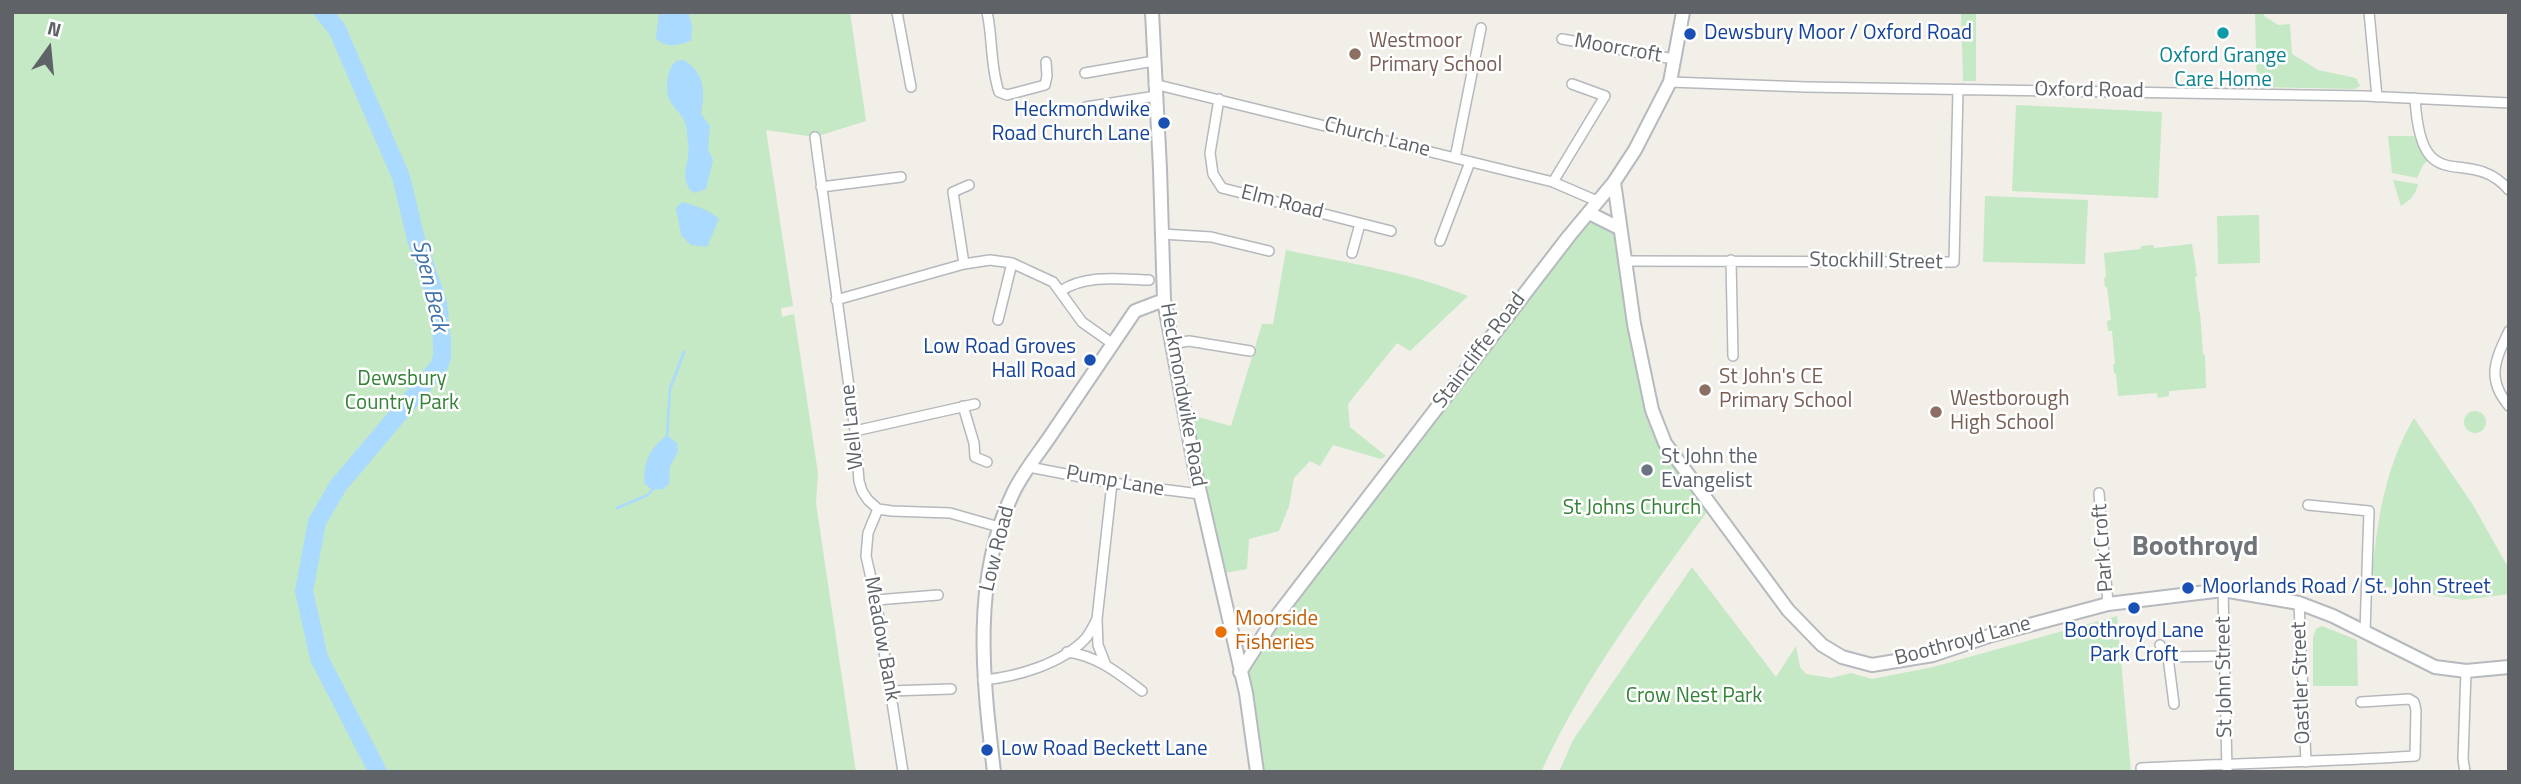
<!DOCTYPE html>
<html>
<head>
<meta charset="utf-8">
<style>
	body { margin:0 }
	#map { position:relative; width:2521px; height:784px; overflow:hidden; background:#f1efe8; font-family:"Titillium Web",sans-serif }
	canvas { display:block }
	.frame { position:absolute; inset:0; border:14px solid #5f6368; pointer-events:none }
	.north { position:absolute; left:14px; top:14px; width:70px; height:70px; -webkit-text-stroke:5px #fff; paint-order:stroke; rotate:15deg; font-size:19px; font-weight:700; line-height:28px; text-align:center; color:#5f6368 }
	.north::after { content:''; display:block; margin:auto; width:24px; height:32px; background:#5f6368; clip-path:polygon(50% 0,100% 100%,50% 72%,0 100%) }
</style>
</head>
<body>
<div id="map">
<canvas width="2521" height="784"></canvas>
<div class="frame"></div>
<div class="north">N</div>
</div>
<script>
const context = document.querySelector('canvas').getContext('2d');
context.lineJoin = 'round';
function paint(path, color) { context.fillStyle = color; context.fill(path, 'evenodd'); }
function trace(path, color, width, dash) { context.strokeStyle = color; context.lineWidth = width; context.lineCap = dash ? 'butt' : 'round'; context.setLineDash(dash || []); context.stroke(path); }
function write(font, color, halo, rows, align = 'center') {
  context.font = font + ' "Titillium Web",sans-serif'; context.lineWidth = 5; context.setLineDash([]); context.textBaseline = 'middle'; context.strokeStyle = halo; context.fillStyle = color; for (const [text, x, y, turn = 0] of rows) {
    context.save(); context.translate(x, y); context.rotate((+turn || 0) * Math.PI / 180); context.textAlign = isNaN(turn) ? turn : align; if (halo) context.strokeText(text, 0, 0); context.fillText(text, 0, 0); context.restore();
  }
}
paint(new Path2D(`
	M12,12H850L866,121L815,137L766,130L793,306L781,308L782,317L794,314L818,473L816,503L856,772H12Z
	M1961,12H1976V81H1963Z
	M2255,12H2264V16L2278,25L2290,24L2292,54L2318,70L2356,78L2360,86L2355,89L2257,87Z
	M2016,105L2162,112L2158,198L2012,191Z
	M2388,136H2414L2428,160L2423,165L2417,178L2392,173Z
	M2393,180L2418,184C2416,194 2410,201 2401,206Z
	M1985,196L2088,200L2085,264L1983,262Z
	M1589,213L1619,228L1665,443L1711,506C1650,591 1585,676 1541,772H1257L1240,672L1270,625L1418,446L1569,236Z
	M2259,215L2260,263L2218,264L2217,216Z
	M2192,244L2197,276L2195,277L2199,311L2200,312L2203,354L2205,355L2206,388L2169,391V396L2158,398L2157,393L2118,396L2116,374L2114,373L2113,365L2115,364L2112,331H2108L2107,321L2111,320L2107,287H2105L2104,278L2106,277L2104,253L2141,249V246L2153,245L2154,248Z
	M1286,250C1347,263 1410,272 1468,296L1410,351L1397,343L1348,404L1350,427L1386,456L1381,459L1333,445L1320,466L1310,461L1294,478L1289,506L1279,531L1249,539L1247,569L1219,574L1184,413L1231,426L1262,324H1273Z
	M2464 422a11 11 0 1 1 22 0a11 11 0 1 1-22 0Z
	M2414,418L2473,505L2509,569V594L2463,600L2371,584C2377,525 2383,471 2414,418Z
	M1692,567L1776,677L1796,646L1800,667L1806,674L1831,678L1851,673L1872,679L1933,667L2117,616L2131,772H1559L1573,740Z
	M2322,626L2357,640L2358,686H2313V637L2316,629Z`), '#c5e8c5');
paint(new Path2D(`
	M659,12H688L692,25L691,41C676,45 669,49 656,39Z
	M684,60C705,73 705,91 701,114L710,126L708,149L713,160L706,189L694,193C676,179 692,161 688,142C687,135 687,126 684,120C678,109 666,103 667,86C667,77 669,67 676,61Z
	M682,202C696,206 708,209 719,219L707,247L691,245L681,235L676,208Z
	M667,435L677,443L678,452L670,466L669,484L663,489L652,490L645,484C642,463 651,447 667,435Z`), '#aadaff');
trace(new Path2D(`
	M667,435L670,389L684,352
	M617,508L648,495L652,490`), '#aadaff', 2.5);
trace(new Path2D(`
	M323,12L337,29L401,177L416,239L438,303L442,342V357L439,366L338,486L317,522L304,591L319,658L378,772`), '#aadaff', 18);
const street = new Path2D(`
	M897,12L911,87
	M987,12C993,39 990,66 999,92L1007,95L1045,85L1047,76L1046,62
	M2369,12L2377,97
	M1562,39L1674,59
	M1085,73L1154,61
	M1670,82L1806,87L2365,96L2509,103
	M1154,84L1553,182L1597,201
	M2415,98C2421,204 2467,142 2509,190
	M1219,99L1210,153L1213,174L1222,188L1391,231
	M1086,107L1156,96
	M815,137L855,431L859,481L862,491L868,500L878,509L892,511L950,513L999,527
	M1455,158L1481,28
	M1553,182L1605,96L1572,84
	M821,187L901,177
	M1162,234L1211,237L1269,251
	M1440,241L1470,162
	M1352,253L1360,224
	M1731,260L1733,356
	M1624,261L1954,262L1958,90
	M964,264L953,192L969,185
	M1061,291C1085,274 1121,279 1149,280
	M836,300L964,264L990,260L1012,263L1053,282L1082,322L1113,344
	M998,320L1012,263
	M2509,331C2495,360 2486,379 2509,406
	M1171,344L1189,341L1250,351
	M963,406L974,443L975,457L987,462
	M855,431L975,404
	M1029,467L1112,483L1200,494
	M2099,493L2108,604
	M2308,505L2369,511L2365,632
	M878,509L868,533L866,556L876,600L903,772
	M2223,590L2227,772
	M876,600L938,595
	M2299,603L2306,762
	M1097,620L1098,645L1105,663
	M2160,645L2168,657L2174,704
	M1067,652C1098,656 1118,673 1142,691
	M2168,657L2225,656
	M983,680C1016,677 1062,664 1086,638C1090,633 1094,625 1097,619L1112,483
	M890,691L951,689
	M2141,768C2232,763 2323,762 2415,756L2416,710L2414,702L2409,699L2361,702
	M2465,772L2463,759L2466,671`);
const secondary = new Path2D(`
	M1152,12L1160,169L1164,300L1196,475L1246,693L1257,772
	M1614,182L1634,324L1652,410L1665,443L1788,610L1822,645L1842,657L1872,665L1933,655L1992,635L2108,604L2223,590L2299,603L2333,616L2435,667L2466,671L2509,667
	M1589,213L1619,228
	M1240,672L1270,625L1569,236L1614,182L1635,150L1670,82L1683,12
	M994,772C983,679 971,580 1013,493C1023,472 1039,453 1051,435C1079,393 1107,352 1135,311L1164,300`);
trace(street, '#b5b8bc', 12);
trace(secondary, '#b6babf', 16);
trace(street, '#fff', 9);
trace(secondary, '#fff', 12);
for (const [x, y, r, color] of [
	[2223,33,7,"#0f9aa8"],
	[1690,34,7,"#1a4fb4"],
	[1355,54,7,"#8d6e63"],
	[1164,123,7,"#1a4fb4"],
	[1090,360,7,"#1a4fb4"],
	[1705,390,7,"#8d6e63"],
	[1936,412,7,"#8d6e63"],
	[1647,470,7,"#6b7280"],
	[2188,588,7,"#1a4fb4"],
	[2134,608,7,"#1a4fb4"],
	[1221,632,7,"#e8710a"],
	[987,750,7,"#1a4fb4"]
]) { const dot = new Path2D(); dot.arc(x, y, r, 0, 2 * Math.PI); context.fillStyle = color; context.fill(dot); trace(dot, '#fff', 2.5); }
write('21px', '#164399', '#fff', [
	["Dewsbury Moor / Oxford Road",1704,34],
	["Heckmondwike",1150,111,"right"],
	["Road Church Lane",1150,135,"right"],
	["Low Road Groves",1076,348,"right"],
	["Hall Road",1076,372,"right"],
	["Moorlands Road / St. John Street",2202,588],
	["Boothroyd Lane",2134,632,"center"],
	["Park Croft",2134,656,"center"],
	["Low Road Beckett Lane",1001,750]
], 'left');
write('21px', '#785e54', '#fff', [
	["Westmoor",1369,42],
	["Primary School",1369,66],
	["St John's CE",1719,378],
	["Primary School",1719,402],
	["Westborough",1950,400],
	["High School",1950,424]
], 'left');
write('21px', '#5f6368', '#fff', [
	["Moorcroft",1618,49,10],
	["Oxford Road",2089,91,1],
	["Church Lane",1377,138,14],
	["Elm Road",1282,203,14],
	["Stockhill Street",1876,262,1],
	["Staincliffe Road",1480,351,-53],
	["Heckmondwike Road",1182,395,80],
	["Well Lane",853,427,-96],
	["Pump Lane",1115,482,10],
	["Park Croft",2104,548,-94],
	["Low Road",998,549,-76],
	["Meadow Bank",881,639,80],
	["Boothroyd Lane",1963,642,-15],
	["St John Street",2225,677,-91],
	["Oastler Street",2302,683,-92]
]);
write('21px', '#0d838f', '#fff', [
	["Oxford Grange",2223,57],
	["Care Home",2223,81]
]);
write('21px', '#348238', '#fff', [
	["Dewsbury",402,380],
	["Country Park",402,404],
	["St Johns Church",1632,509],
	["Crow Nest Park",1694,697]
]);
write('21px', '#5b616d', '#fff', [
	["St John the",1661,458],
	["Evangelist",1661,482]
], 'left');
write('21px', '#c56008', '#fff', [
	["Moorside",1235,620],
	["Fisheries",1235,644]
], 'left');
write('italic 23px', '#4174aa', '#fff', [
	["Spen Beck",429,286,77]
]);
write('bold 28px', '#70757a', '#fff', [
	["Boothroyd",2195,548]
]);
</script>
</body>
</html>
